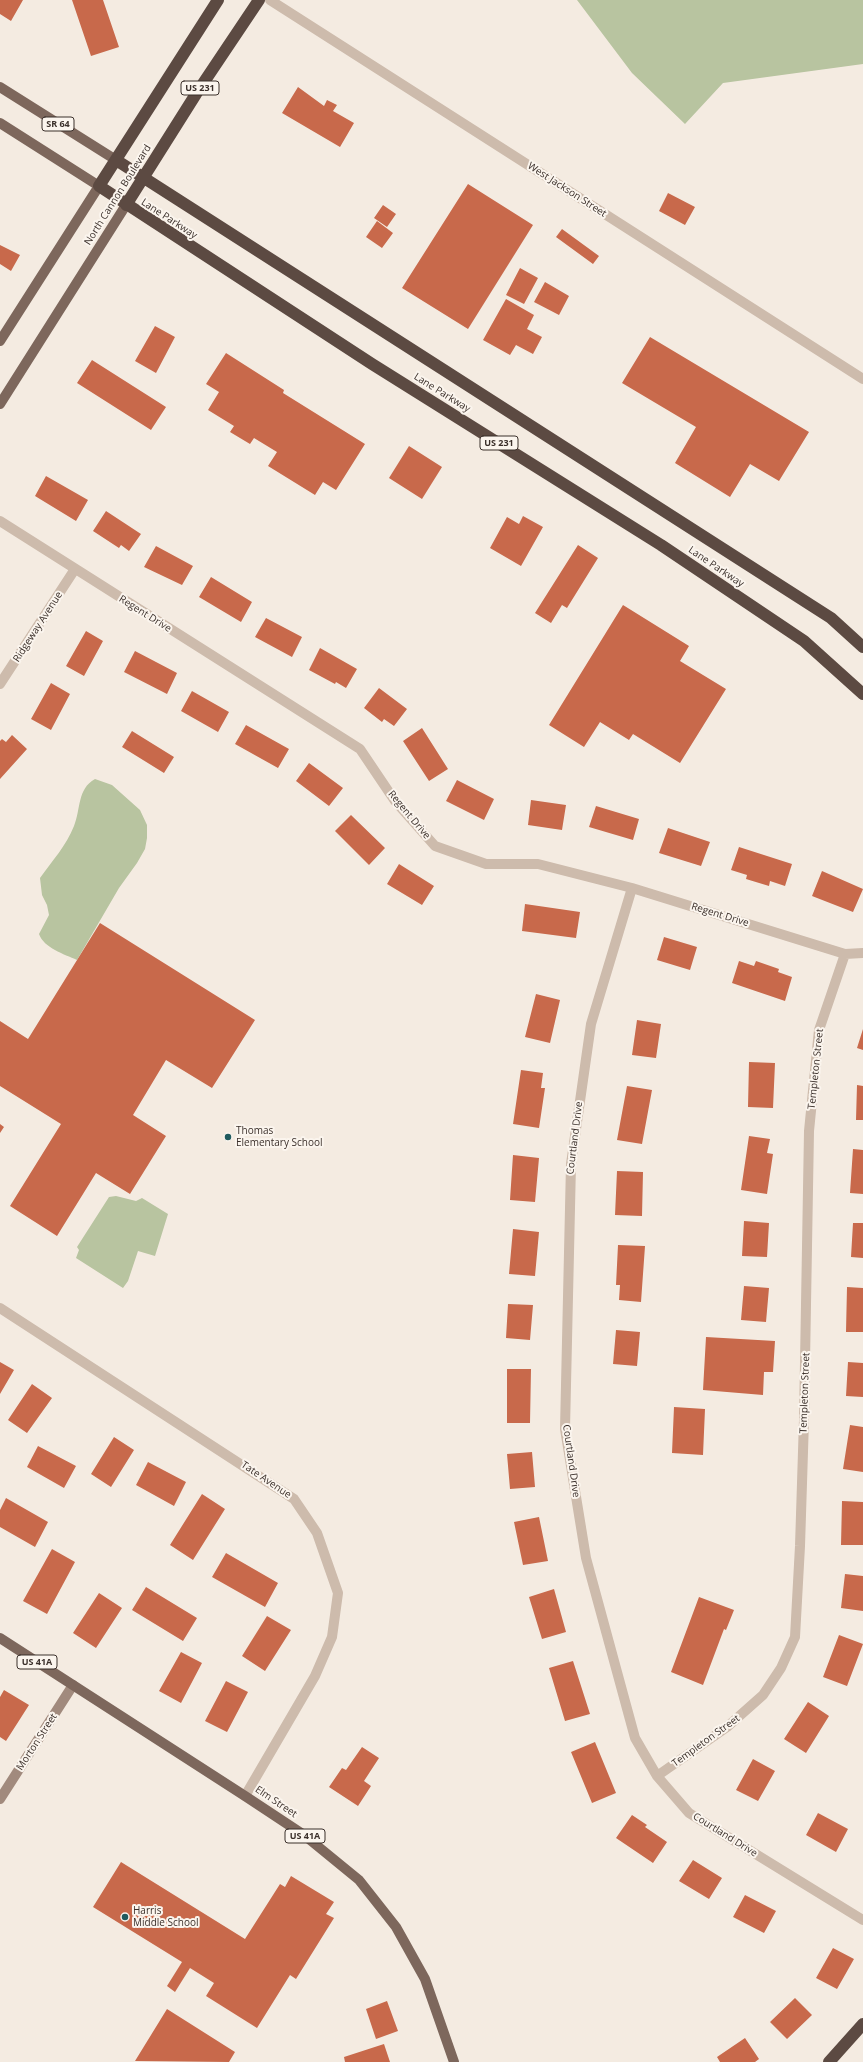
<!DOCTYPE html>
<html>
<head>
<meta charset="utf-8">
<style>
	body { margin:0 }
	canvas { display:block; background:#f4ebe1 }
</style>
</head>
<body>
<canvas width="863" height="2062"></canvas>
<script>
const context = document.querySelector('canvas').getContext('2d');
context.lineJoin = 'round';
function paint(path, color) { context.fillStyle = color; context.fill(path, 'evenodd'); }
function trace(path, color, width, dash) { context.strokeStyle = color; context.lineWidth = width; context.lineCap = dash ? 'butt' : 'round'; context.setLineDash(dash || []); context.stroke(path); }
function write(font, color, halo, rows, align = 'center') {
  context.font = font + ' "Open Sans",sans-serif'; context.lineWidth = 4; context.setLineDash([]); context.textBaseline = 'middle'; context.strokeStyle = halo; context.fillStyle = color; for (const [text, x, y, turn = 0] of rows) {
    context.save(); context.translate(x, y); context.rotate((+turn || 0) * Math.PI / 180); context.textAlign = isNaN(turn) ? turn : align; if (halo) context.strokeText(text, 0, 0); context.fillText(text, 0, 0); context.restore();
  }
}
paint(new Path2D(`
	M577,0H863V64L723,83L685,124L632,73Z
	M95,779L112,785L140,810L147,825V838L145,849L137,863L119,888L77,960C64,954 44,948 39,934L49,915L47,905L42,895L40,878C52,861 66,846 74,826C81,809 77,789 95,779Z
	M116,1196L136,1201L142,1198L168,1214L155,1256L138,1251L128,1281L123,1288L76,1258L79,1250L77,1247L109,1197Z`), '#b8c4a0');
paint(new Path2D(`
	M0,0H23L11,21L0,14Z
	M72,0H103L119,47L91,56Z
	M298,87L324,106L327,100L337,105L333,111L354,123L340,147L282,113Z
	M468,184L533,225L468,329L402,288Z
	M668,193L695,207L685,225L659,211Z
	M383,205L396,214L387,227L374,218Z
	M377,221L393,233L382,248L366,237Z
	M562,229L599,256L593,264L556,237Z
	M0,245L20,255L11,271L0,264Z
	M520,268L538,278L524,304L506,295Z
	M545,282L569,296L559,315L534,302Z
	M506,299L534,315L527,329L542,337L533,354L516,345L510,355L483,340Z
	M155,326L175,337L156,373L135,361Z
	M650,337L809,432L779,481L750,464L730,497L675,463L696,427L622,383Z
	M226,353L284,390L283,393L365,444L336,490L323,482L315,495L268,466L277,452L254,438L250,444L230,432L234,426L208,410L219,392L206,384Z
	M92,360L166,407L151,430L77,383Z
	M409,446L442,467L422,499L389,478Z
	M46,476L88,500L76,521L35,496Z
	M106,511L141,534L129,551L121,545L119,548L93,531Z
	M523,516L543,527L521,566L490,548L507,517L519,524Z
	M578,545L598,558L567,608L562,605L551,623L535,613Z
	M156,546L193,566L182,585L144,567Z
	M211,577L252,602L241,622L199,597Z
	M623,605L689,646L680,661L726,689L680,763L633,734L629,740L600,722L584,747L549,725Z
	M266,618L302,637L292,657L255,637Z
	M86,631L103,641L84,676L66,666Z
	M320,648L357,669L346,688L336,682L335,684L309,670Z
	M135,651L177,673L167,694L124,672Z
	M51,683L70,694L51,730L31,719Z
	M379,688L407,709L394,726L384,719L382,722L364,708Z
	M192,691L229,712L218,732L181,711Z
	M246,725L289,749L278,768L235,744Z
	M422,728L448,769L429,781L403,741Z
	M132,731L174,757L164,773L122,747Z
	M12,735L27,749L0,779V741L2,739L6,742Z
	M309,763L343,788L329,806L296,781Z
	M457,780L494,799L484,820L446,801Z
	M531,800L566,805L562,830L528,825Z
	M596,806L639,819L633,840L589,827Z
	M351,815L385,848L369,865L335,831Z
	M668,828L710,842L701,866L659,853Z
	M739,847L792,864L785,886L770,881L769,886L746,879L747,875L731,870Z
	M399,864L434,886L422,905L387,884Z
	M822,871L863,889L853,912L812,896Z
	M525,904L580,912L576,938L522,931Z
	M100,923L255,1020L212,1088L166,1060L133,1115L166,1136L130,1194L96,1173L57,1236L10,1206L61,1124L0,1086V1021L28,1039Z
	M664,937L697,947L690,970L657,960Z
	M739,961L754,966L756,961L779,969L778,972L792,977L785,1001L732,983Z
	M536,994L560,1000L550,1043L525,1037Z
	M637,1020L661,1024L656,1058L632,1055Z
	M863,1029V1050L857,1048Z
	M749,1062L775,1063L773,1108L748,1107Z
	M521,1070L543,1073L541,1088H545L539,1128L513,1124Z
	M857,1085L863,1086V1120H856Z
	M627,1086L652,1090L642,1144L617,1140Z
	M0,1124L4,1127L0,1133Z
	M749,1136L770,1139L767,1153L773,1154L767,1194L741,1190Z
	M853,1149L863,1150V1194L850,1193Z
	M513,1155L539,1158L535,1202L510,1200Z
	M617,1171L643,1172L642,1216L615,1215Z
	M744,1221L769,1223L767,1257L742,1256Z
	M853,1223H863V1258L851,1257Z
	M513,1229L539,1232L535,1276L509,1274Z
	M618,1245L645,1246L641,1302L619,1300L620,1285H616Z
	M744,1286L769,1288L766,1322L741,1320Z
	M847,1287L863,1288V1332H846Z
	M508,1304L533,1305L530,1340L506,1338Z
	M616,1330L640,1332L637,1366L613,1364Z
	M706,1337L775,1341L773,1372H764L763,1395L703,1390Z
	M0,1362L14,1370L0,1394Z
	M848,1362L863,1363V1397L846,1396Z
	M507,1369H531L530,1423H507Z
	M32,1384L52,1398L27,1433L8,1420Z
	M674,1407L705,1409L703,1455L672,1453Z
	M850,1425L863,1427V1472L843,1469Z
	M114,1437L134,1450L111,1487L91,1474Z
	M38,1446L76,1466L64,1488L27,1467Z
	M532,1452L535,1487L510,1489L507,1454Z
	M148,1462L186,1482L174,1506L136,1485Z
	M202,1494L225,1509L193,1560L170,1545Z
	M6,1498L48,1522L35,1547L0,1527V1510Z
	M842,1501L863,1502V1545H841Z
	M539,1517L548,1561L523,1565L514,1522Z
	M52,1549L75,1562L47,1614L23,1601Z
	M226,1553L278,1583L265,1607L212,1577Z
	M845,1574L863,1576V1611L841,1608Z
	M146,1587L197,1618L183,1641L132,1610Z
	M554,1589L566,1632L542,1639L529,1597Z
	M99,1593L122,1608L96,1648L73,1633Z
	M699,1597L734,1610L726,1630L724,1629L703,1685L671,1672Z
	M267,1616L291,1630L265,1671L242,1656Z
	M839,1635L863,1644L847,1686L823,1677Z
	M181,1652L202,1663L181,1703L159,1691Z
	M573,1661L590,1714L565,1721L549,1668Z
	M226,1681L248,1692L227,1732L205,1721Z
	M4,1690L29,1705L6,1741L0,1737V1697Z
	M808,1702L829,1716L806,1753L784,1739Z
	M595,1742L616,1793L592,1803L571,1752Z
	M362,1747L379,1758L364,1781L371,1786L358,1806L329,1787L342,1768L346,1770Z
	M753,1759L775,1771L758,1801L736,1790Z
	M818,1813L848,1829L836,1852L806,1835Z
	M632,1815L647,1825L645,1827L667,1842L653,1863L616,1838Z
	M693,1860L722,1878L709,1899L679,1881Z
	M121,1862L245,1939L280,1884L285,1887L291,1876L334,1902L326,1914L334,1918L296,1979L290,1975L257,2028L206,1996L214,1983L190,1968L175,1992L167,1986L182,1962L93,1907Z
	M745,1895L776,1911L764,1933L733,1917Z
	M833,1948L854,1959L837,1989L816,1978Z
	M795,1998L812,2015L787,2039L770,2022Z
	M387,2001L398,2031L376,2039L366,2009Z
	M167,2009L235,2052L229,2062L135,2061Z
	M745,2038L759,2059L755,2062H720L717,2057Z
	M384,2044L390,2062H345L344,2057Z`), '#c8694b');
trace(new Path2D(`
	M270,0L863,379
	M0,521L360,749L395,801L435,846L486,864H538L632,888L845,954L863,953
	M0,684L75,569
	M632,888L591,1024L571,1164L565,1429L586,1558L635,1738L657,1776L689,1813L863,1920
	M0,1308L294,1499L317,1533L338,1593L332,1637L315,1676L245,1796
	M657,1776L727,1727L763,1695L781,1668L795,1637L800,1546L804,1420L809,1131L819,1030L845,954`), '#cdbbac', 10);
trace(new Path2D(`
	M0,1799L73,1685`), '#a18a7d', 10);
trace(new Path2D(`
	M0,87L116,160
	M0,123L99,186L0,341
	M0,404L126,205
	M0,1638L245,1796L304,1835L359,1880L396,1927L425,1979L454,2062`), '#7d675c', 10);
trace(new Path2D(`
	M218,0L99,186L372,364L661,545L804,641L863,694
	M116,160L831,618L863,647
	M126,205L196,94L259,0
	M829,2062L863,2024`), '#5c4a42', 12);
for (const [x, y, r, color] of [
	[228,1137,4,"#1f5a5e"],
	[125,1917,4,"#1f5a5e"]
]) { const dot = new Path2D(); dot.arc(x, y, r, 0, 2 * Math.PI); context.fillStyle = color; context.fill(dot); trace(dot, '#fbf5ee', 1.5); }
for (const [x, y, w] of [
	[200,88,38],
	[58,124,32],
	[499,443,38],
	[37,1662,40],
	[305,1836,40]
]) { const box = new Path2D(); box.roundRect(x - w / 2, y - 7, w, 14, 3); context.fillStyle = '#fbf5ee'; context.fill(box); trace(box, '#3b302b', 1); }
write('bold 9px', '#3b302b', null, [
	["US 231",200,88],
	["SR 64",58,124],
	["US 231",499,443],
	["US 41A",37,1662],
	["US 41A",305,1836]
]);
write('10px', '#3b302b', '#fbf5ee', [
	["West Jackson Street",567,190,33],
	["North Cannon Boulevard",118,195,-58],
	["Lane Parkway",169,219,33],
	["Lane Parkway",442,393,32],
	["Lane Parkway",716,567,34],
	["Regent Drive",145,614,32],
	["Ridgeway Avenue",38,627,-57],
	["Regent Drive",409,815,50],
	["Regent Drive",720,915,17],
	["Templeton Street",816,1069,-84],
	["Courtland Drive",575,1138,-83],
	["Templeton Street",805,1393,-88],
	["Courtland Drive",571,1461,82],
	["Tate Avenue",266,1480,34],
	["Templeton Street",706,1741,-36],
	["Morton Street",37,1742,-57],
	["Elm Street",276,1802,34],
	["Courtland Drive",725,1835,32]
]);
write('10px', '#3b302b', '#fbf5ee', [
	["Thomas",236,1131],
	["Elementary School",236,1143],
	["Harris",133,1911],
	["Middle School",133,1923]
], 'left');
</script>
</body>
</html>
